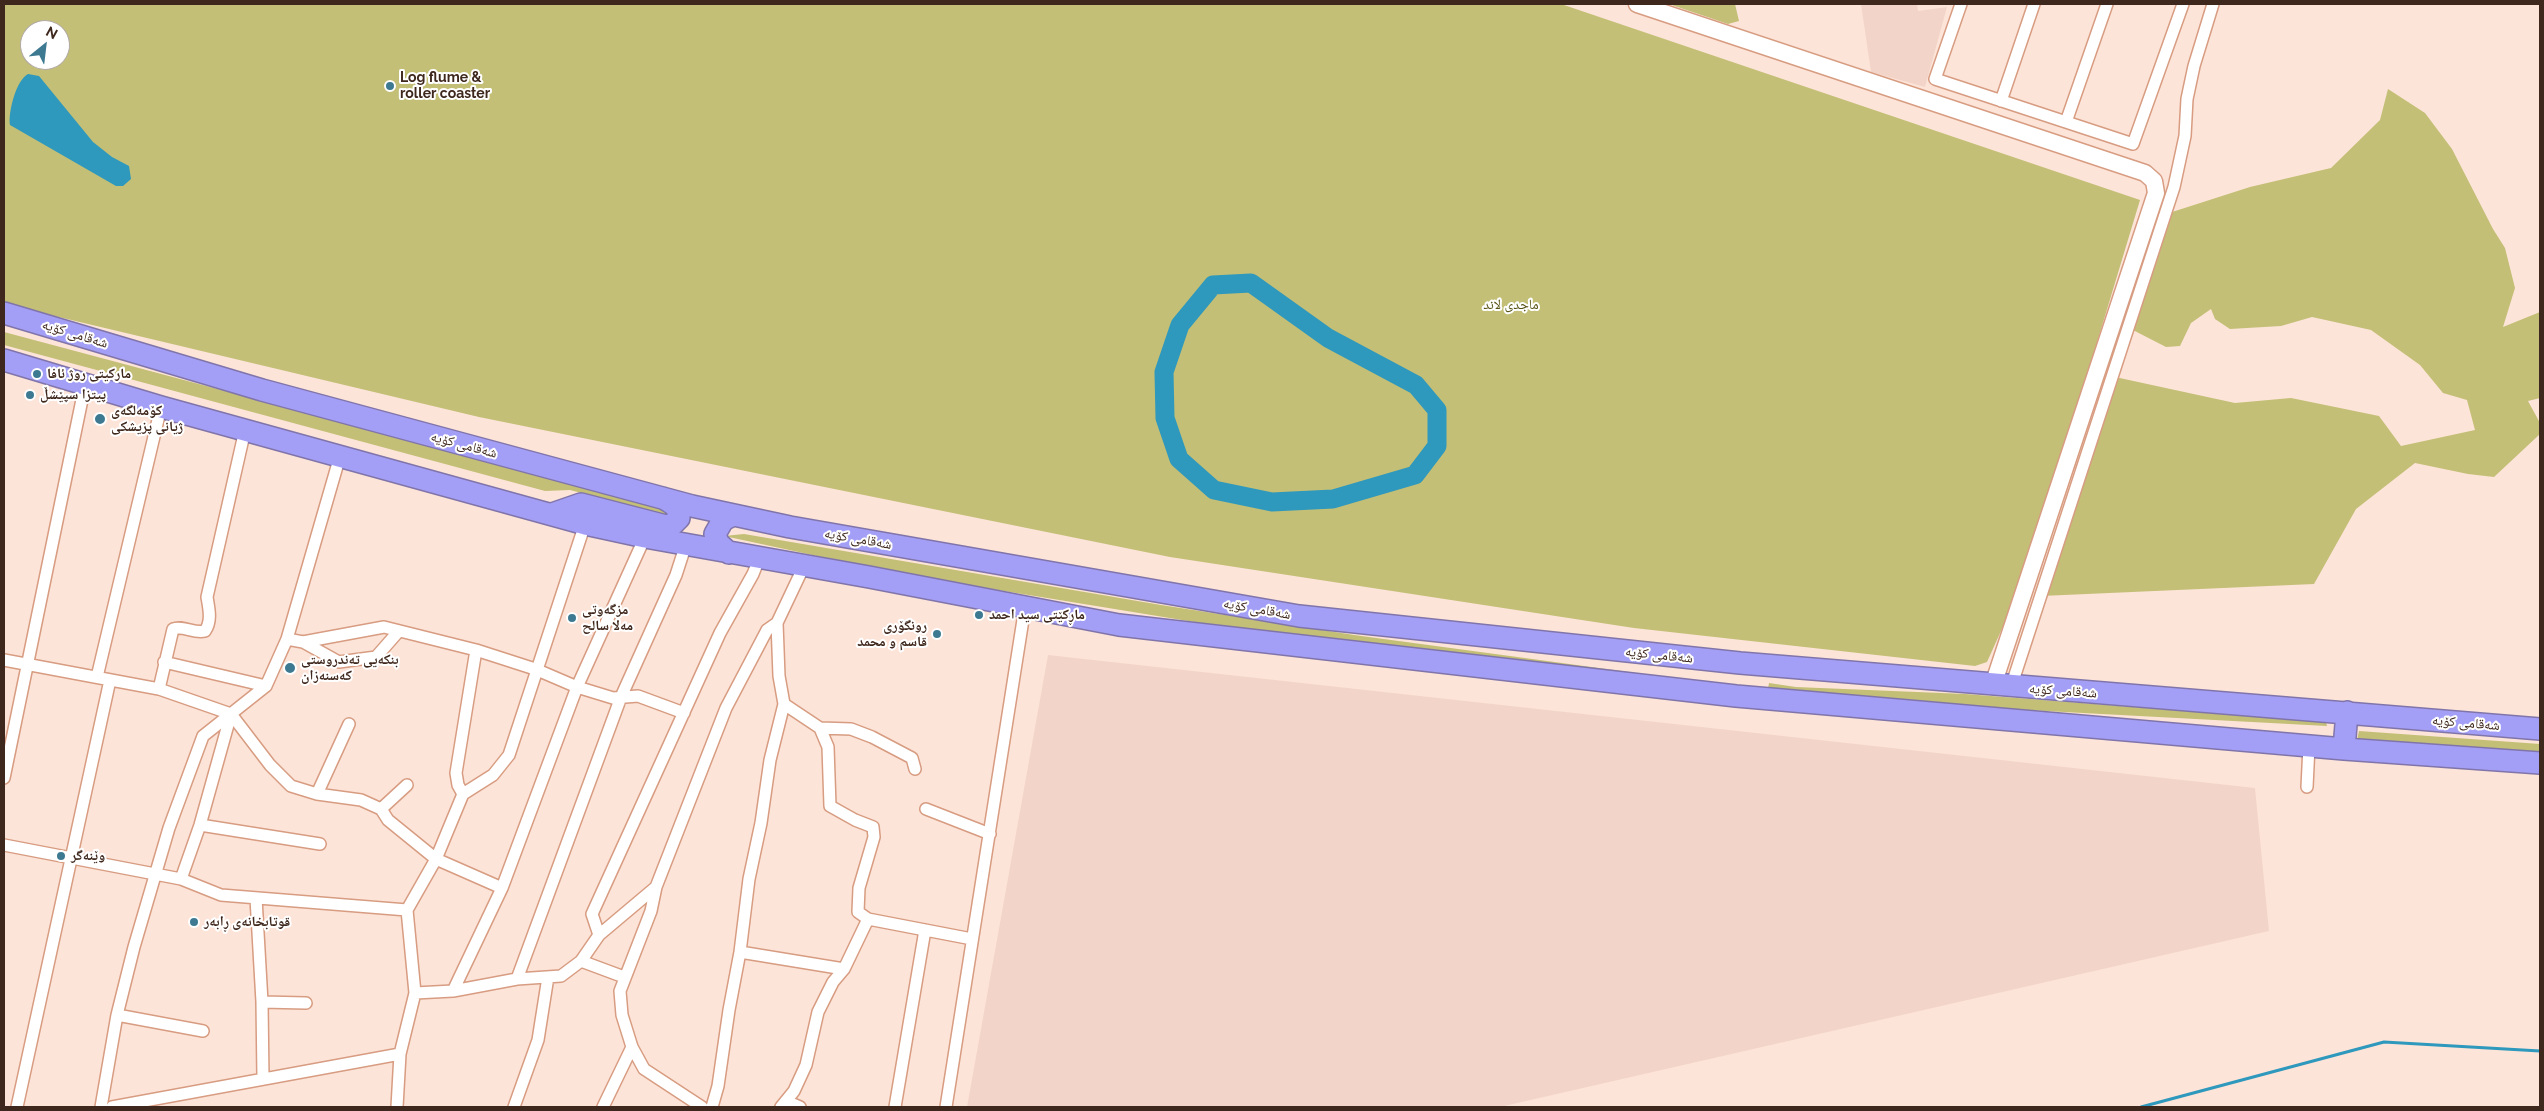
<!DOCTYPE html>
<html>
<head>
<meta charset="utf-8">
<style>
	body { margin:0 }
	#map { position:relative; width:2544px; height:1111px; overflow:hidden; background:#fde4d8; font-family:Raleway,sans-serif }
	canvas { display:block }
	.frame { position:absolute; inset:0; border:5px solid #3e271c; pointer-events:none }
	.north { position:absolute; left:20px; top:20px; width:50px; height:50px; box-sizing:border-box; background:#fff; border:1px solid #b2a9a4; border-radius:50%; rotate:29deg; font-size:14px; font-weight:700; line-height:20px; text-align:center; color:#3e271c }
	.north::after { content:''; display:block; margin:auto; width:18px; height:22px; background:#3d7991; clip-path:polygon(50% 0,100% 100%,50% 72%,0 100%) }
</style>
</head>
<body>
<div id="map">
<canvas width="2544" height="1111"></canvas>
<div class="frame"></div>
<div class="north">N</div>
</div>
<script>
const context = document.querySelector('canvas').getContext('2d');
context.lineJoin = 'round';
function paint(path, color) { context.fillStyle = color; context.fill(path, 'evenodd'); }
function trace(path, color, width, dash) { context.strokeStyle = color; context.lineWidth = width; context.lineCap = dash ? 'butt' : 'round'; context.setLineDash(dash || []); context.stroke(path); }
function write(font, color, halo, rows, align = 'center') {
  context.font = font + ' Raleway,"Noto Naskh Arabic",sans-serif'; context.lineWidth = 4; context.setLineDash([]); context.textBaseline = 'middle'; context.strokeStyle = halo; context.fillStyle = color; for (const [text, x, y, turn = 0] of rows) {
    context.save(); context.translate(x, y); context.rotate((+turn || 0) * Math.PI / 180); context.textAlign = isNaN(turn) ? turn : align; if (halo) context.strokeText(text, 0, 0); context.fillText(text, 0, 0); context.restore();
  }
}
paint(new Path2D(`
	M1861,4H1917L1918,11L1947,7L1925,87L1871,72Z
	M1048,655L2255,788L2269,931L1500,1107H967Z`), '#f2d5c8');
paint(new Path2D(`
	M4,4H1561L2140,200L2028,571L1987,662L1975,666L1634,628L1170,557L479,417L4,304ZM30,30H60V60H30Z
	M1669,4H1735L1739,21L1728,24Z
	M2388,89L2425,113L2452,149L2493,229L2505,248L2515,288L2503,327L2540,312V398L2528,401L2540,423V434L2494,477L2468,474L2415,463L2356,509L2314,584L2041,596L2115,377L2235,403L2291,398L2379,416L2401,446L2475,430L2467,400L2443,393L2420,365L2371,330L2312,317L2281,326L2230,329L2215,319L2211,309L2191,323L2180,346L2166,347L2129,328L2169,213L2250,187L2331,168L2380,120Z
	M4,332L667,509V515L570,490L545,491L4,345Z
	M744,534L1161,605L1354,635L1703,682L1231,628L906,575L724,536Z
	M1769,683L1796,687L1965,694L2326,722L2327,726L1933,705L1768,689Z
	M2359,731L2540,744V755L2356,745Z`), '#c3bf76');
paint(new Path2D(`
	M28,74L39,76L93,142L112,157L129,166L131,179L123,186H116L10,125C8,113 16,80 28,74Z`), '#2e98bd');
trace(new Path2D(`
	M2141,1107L2384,1042L2540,1051`), '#2e98bd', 3);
trace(new Path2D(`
	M1251,283L1328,338L1416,385L1437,410V446L1415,475L1333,499L1272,502L1214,490L1179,459L1165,418L1164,372L1180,325L1213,285Z`), '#2e98bd', 19);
const street = new Path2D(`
	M1961,4L1935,79L2133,144L2183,4
	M2001,101L2034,4
	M2066,122L2107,4
	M287,639L303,642L384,627L476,650L456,773L458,785L463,794L436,859L407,910L415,993L400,1054L397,1107
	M303,642L339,662L376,657L398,632
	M476,650L535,669L577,687L613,698L638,696L684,713
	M4,660L159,689L231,714L270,765L291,786L317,794L361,800L381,809L407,785
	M164,662L266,686
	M97,677L161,407
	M2011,687L2174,187L2185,136L2187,99L2194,66L2213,4
	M159,689L173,629C183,625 194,634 205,631C212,621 209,609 207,597L245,430
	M784,704L820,728L851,729L872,737L912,758L915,769
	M4,778L85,385
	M2307,787L2309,746
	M317,794L349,724
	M463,794L493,775L509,755L585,524
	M381,809L388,820L436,859L502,888
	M926,809L990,834
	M200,825L320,844
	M4,845L181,879L221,895L407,910
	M181,879L200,825L231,714
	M656,887L651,911L620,991L622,1015L632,1047L644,1069L702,1107
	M256,898L262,1002L263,1079
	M868,919L972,939
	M599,935L592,914L720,633L753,574L759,559
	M740,952L844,969
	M581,961L624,977
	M517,979L621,697L676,575L686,544
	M453,991L502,888L577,687L645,537
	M415,993L453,991L517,979L561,976L581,961L599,935L656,887L726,708L767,630L777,623L804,566
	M262,1002L306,1003
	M117,1015L203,1031
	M786,1101L800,1107
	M17,1107L110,680
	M101,1107L117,1015L134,947L169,828L203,736L266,686L287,639L340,456
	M112,1107L400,1054
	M514,1107L538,1040L548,977
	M603,1107L632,1047
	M712,1107L718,1086L729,1010L740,952L749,879L761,823L770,760L784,704L779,676L777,623
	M781,1107L794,1091L806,1065L818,1012L833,982L844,969L868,919L858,912L859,888L874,837L873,827L855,820L830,806L828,747L820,728
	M895,1107L925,930
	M946,1107L1025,607`);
const secondary = new Path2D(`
	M1637,4L2145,173L2154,181L2156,193L1993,685`);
const highway = new Path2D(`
	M4,313L262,390L692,506L790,527L1299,616L1740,663L2540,729
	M4,360L161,407L585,524L645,537L869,577L1119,625L1736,696L2344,749L2540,763
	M552,514L581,504L666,526L673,524L679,518C679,506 672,503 663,498
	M729,553L718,543L715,534L723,520L733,515
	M2344,749L2347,712`);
trace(street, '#d79c81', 14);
trace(secondary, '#d79c81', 19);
trace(highway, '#8075aa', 24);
trace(street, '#fff', 11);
trace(secondary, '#fff', 16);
trace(highway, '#a49ff6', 21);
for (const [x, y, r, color] of [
	[390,86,5,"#3d7991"],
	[37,374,5,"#3d7991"],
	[30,395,5,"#3d7991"],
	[100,419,6,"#3d7991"],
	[979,615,5,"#3d7991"],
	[572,618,5,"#3d7991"],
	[937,634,5,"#3d7991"],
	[290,668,6,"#3d7991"],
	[61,856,5,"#3d7991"],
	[194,922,5,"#3d7991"]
]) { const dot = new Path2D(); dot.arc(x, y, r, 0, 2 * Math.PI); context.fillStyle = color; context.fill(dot); trace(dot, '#fff', 2); }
write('bold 14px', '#3e271c', '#fff', [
	["Log flume &",400,78],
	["roller coaster",400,94],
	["ماركيتى روژ ئافا",47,374],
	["پیتزا سپێشڵ",40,395],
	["کۆمەلگەی",111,411],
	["ژیانی پزیشکی",111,427],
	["مزگەوتی",582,610],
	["مەلا سالح",582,626],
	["ماڕکێتی سید احمد",989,615],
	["رونگۆری",927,626,"right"],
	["قاسم و محمد",927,642,"right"],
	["بنکەیی تەندروستی",301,660],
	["کەسنەزان",301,676],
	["وێنەگر",71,856],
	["قوتابخانەی ڕابەر",204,922]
], 'left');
write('14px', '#575313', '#fff', [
	["ماجدی لاند",1511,305]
]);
write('14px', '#3e271c', '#fff', [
	["شەقامی کۆیە",75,334,17],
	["شەقامی کۆیە",464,445,15],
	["شەقامی کۆیە",858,539,10],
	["شەقامی کۆیە",1257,609,10],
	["شەقامی کۆیە",1659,655,6],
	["شەقامی کۆیە",2063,691,4],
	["شەقامی کۆیە",2466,723,5]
]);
</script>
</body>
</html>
